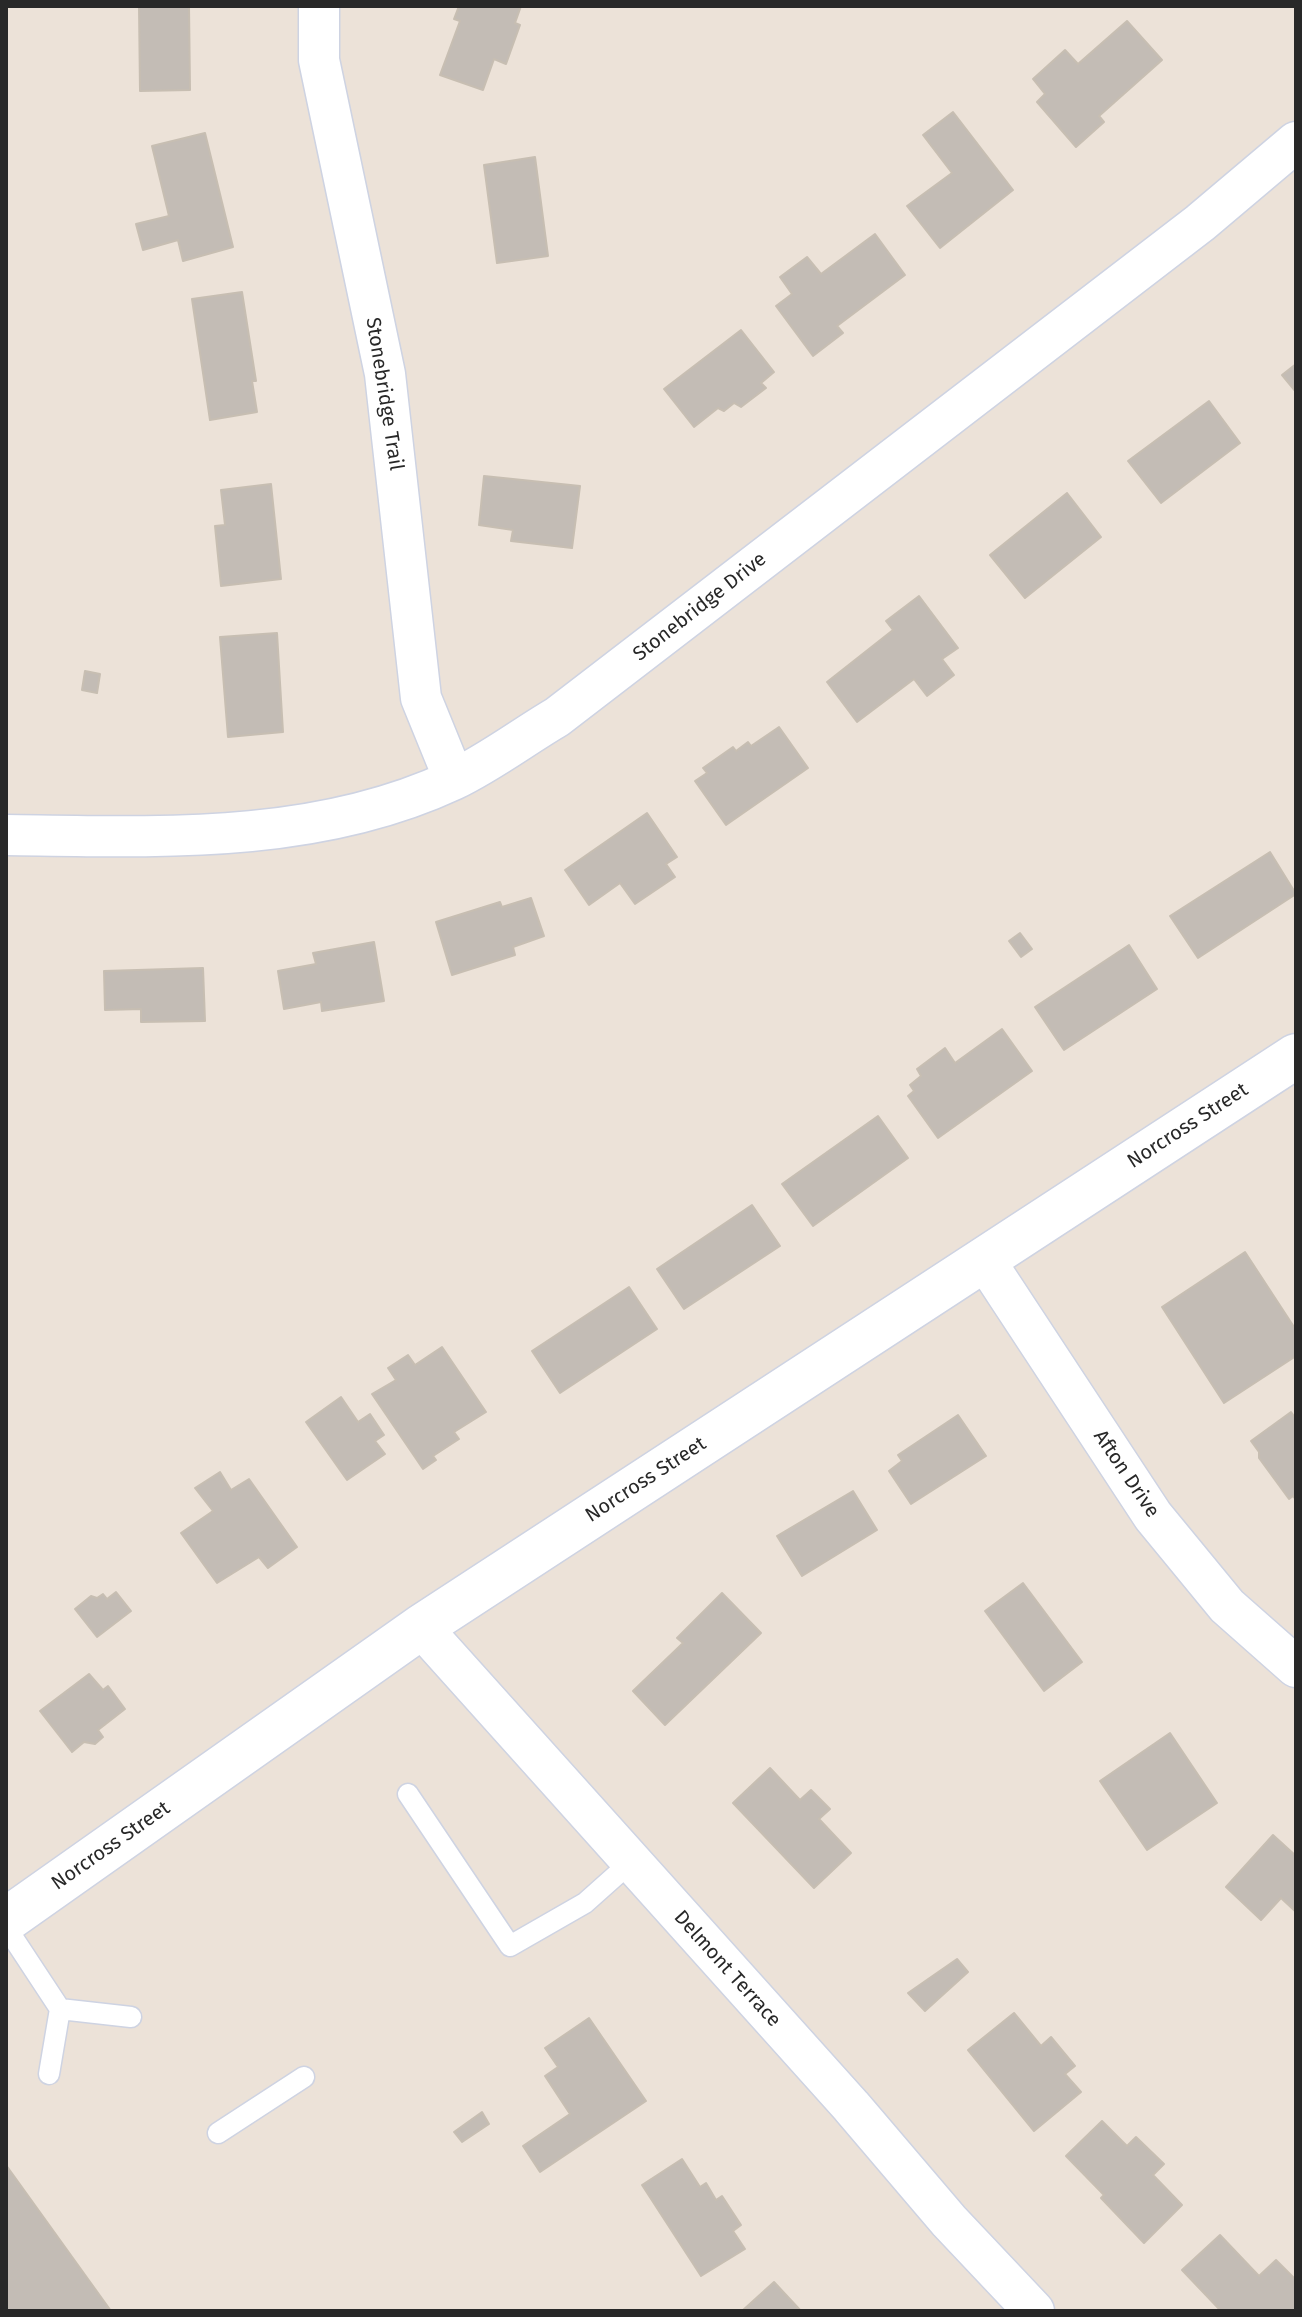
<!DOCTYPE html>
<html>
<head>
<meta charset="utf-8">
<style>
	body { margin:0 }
	#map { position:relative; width:1302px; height:2317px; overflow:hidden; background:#ece2d8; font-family:"Fira Sans",sans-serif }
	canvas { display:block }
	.frame { position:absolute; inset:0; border:8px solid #282828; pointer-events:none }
</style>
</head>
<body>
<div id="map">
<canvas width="1302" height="2317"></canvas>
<div class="frame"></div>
</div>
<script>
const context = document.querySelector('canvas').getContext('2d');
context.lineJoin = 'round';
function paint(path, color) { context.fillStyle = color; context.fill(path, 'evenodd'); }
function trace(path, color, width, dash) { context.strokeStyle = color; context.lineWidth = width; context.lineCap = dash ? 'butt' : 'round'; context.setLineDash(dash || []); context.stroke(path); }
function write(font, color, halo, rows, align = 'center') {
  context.font = font + ' "Fira Sans",sans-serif'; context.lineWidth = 6; context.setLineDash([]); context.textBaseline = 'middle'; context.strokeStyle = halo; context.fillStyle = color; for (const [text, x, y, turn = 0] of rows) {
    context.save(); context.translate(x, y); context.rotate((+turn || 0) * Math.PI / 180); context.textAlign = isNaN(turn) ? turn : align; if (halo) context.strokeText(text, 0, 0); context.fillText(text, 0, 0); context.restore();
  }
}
const building = new Path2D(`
	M139,6H189L190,90L140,91Z
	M459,6H521L515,23L520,25L506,64L494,59L483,90L440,75L460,21L454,19Z
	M1127,21L1162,60L1099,116L1104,122L1076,147L1037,102L1045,94L1033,79L1065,50L1078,64Z
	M953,112L1013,190L940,248L907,206L952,173L923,135Z
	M205,133L233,247L183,261L178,240L143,250L136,224L169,216L152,146Z
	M535,157L548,256L497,263L484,165Z
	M875,234L905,275L837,326L843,333L813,356L776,306L792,294L780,277L807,257L821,274Z
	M242,292L256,381H252L257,412L210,420L192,299Z
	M741,330L774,372L761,383L766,388L741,407L734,403L724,411L718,408L694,427L664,389Z
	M1296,364V392L1282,375Z
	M1209,401L1240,443L1161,503L1128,461Z
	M484,476L580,486L572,548L511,541L513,530L479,525Z
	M271,484L281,579L221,586L215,526L225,525L221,490Z
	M1067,493L1101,537L1025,598L990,555Z
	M919,596L958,648L942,659L954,675L927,696L914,679L857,722L827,682L893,630L886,621Z
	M277,633L283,732L228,737L220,637Z
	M85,671L100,674L97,693L82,690Z
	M779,727L808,768L726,825L695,781L707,773L703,768L733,747L736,751L748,742L751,746Z
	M647,813L677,857L666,864L675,877L635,904L620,883L589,905L565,870Z
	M1270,852L1296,894L1198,958L1170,916Z
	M531,898L544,936L513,947L515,955L452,975L436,922L500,902L502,907Z
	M1020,933L1032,949L1021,957L1009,941Z
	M374,942L384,1001L322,1011L321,1002L284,1009L278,971L316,964L313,953Z
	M1129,945L1157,989L1064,1050L1035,1007Z
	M203,968L205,1021L141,1022V1009L105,1010L104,971Z
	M1002,1029L1032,1071L938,1138L908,1096L914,1091L910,1085L921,1076L917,1069L945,1048L955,1063Z
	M878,1116L908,1158L813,1226L782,1184Z
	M752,1205L780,1246L684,1309L657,1269Z
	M1245,1252L1296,1330V1356L1224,1403L1162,1307Z
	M629,1287L657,1329L560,1393L532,1351Z
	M442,1347L486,1412L454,1432L459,1439L433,1456L436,1460L423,1469L372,1394L396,1380L388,1368L408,1355L415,1365Z
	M341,1397L358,1422L370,1414L384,1435L375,1441L385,1454L347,1480L306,1422Z
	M1291,1412L1296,1419V1500L1293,1496L1289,1499L1259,1458V1452L1251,1441Z
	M958,1415L986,1456L911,1504L889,1471L902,1461L898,1455Z
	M220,1472L231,1490L249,1479L297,1547L268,1568L259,1557L217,1583L181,1533L213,1511L195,1488Z
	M853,1491L877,1530L802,1576L777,1536Z
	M1023,1583L1082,1662L1044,1691L985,1611Z
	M116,1592L131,1611L97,1637L75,1609L91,1596L97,1598L103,1594L107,1599Z
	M722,1593L761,1633L665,1725L633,1691L683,1643L677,1638Z
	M89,1674L103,1690L108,1686L125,1709L98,1730L103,1737L95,1744L84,1742L72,1752L40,1711Z
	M1170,1733L1217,1803L1147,1850L1100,1781Z
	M770,1768L800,1800L811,1790L830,1809L819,1819L851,1853L814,1888L733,1803Z
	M1273,1835L1296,1856V1912L1281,1898L1261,1920L1226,1887Z
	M957,1959L968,1972L925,2011L908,1993Z
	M1014,2013L1041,2046L1051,2037L1075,2066L1065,2074L1081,2092L1034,2131L968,2050Z
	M589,2018L646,2101L540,2172L523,2146L570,2114L545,2076L558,2067L545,2048Z
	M482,2112L489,2124L462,2142L454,2132Z
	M1102,2121L1127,2146L1136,2137L1164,2164L1153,2175L1182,2205L1144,2243L1101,2198L1104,2195L1066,2156Z
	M682,2159L700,2187L706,2183L716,2200L722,2196L741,2225L733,2231L745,2249L701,2276L642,2185Z
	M6,2165L111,2311H6Z
	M1220,2235L1259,2276L1276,2260L1296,2280V2311H1221L1182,2270Z
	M774,2282L801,2311H742Z`);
paint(building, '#c3bcb5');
trace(building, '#c7beb2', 2);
const service = new Path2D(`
	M408,1794L510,1946L585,1903L631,1862
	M6,1927L60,2009L131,2017
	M49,2074L60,2009
	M218,2133L304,2077`);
const minor = new Path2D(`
	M319,6V60L385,374L421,698L454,779
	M6,835C156,837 314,845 453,780C489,763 523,737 557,717L1200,223L1296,142
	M984,1259L1153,1516L1227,1606L1296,1667
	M421,1627L851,2106L949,2221L1034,2311`);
const tertiary = new Path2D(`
	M6,1920L421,1627L1296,1056`);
trace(service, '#ced3e2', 23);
trace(minor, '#ced3e2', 43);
trace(tertiary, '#ced3e2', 47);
trace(service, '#fff', 20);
trace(minor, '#fff', 40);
trace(tertiary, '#fff', 44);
write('20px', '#282828', '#fff', [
	["Stonebridge Trail",384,394,81],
	["Stonebridge Drive",700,607,-38],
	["Norcross Street",1188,1126,-33],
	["Afton Drive",1126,1474,56],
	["Norcross Street",646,1480,-33],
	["Norcross Street",111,1846,-35],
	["Delmont Terrace",727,1969,48]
]);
</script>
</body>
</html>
